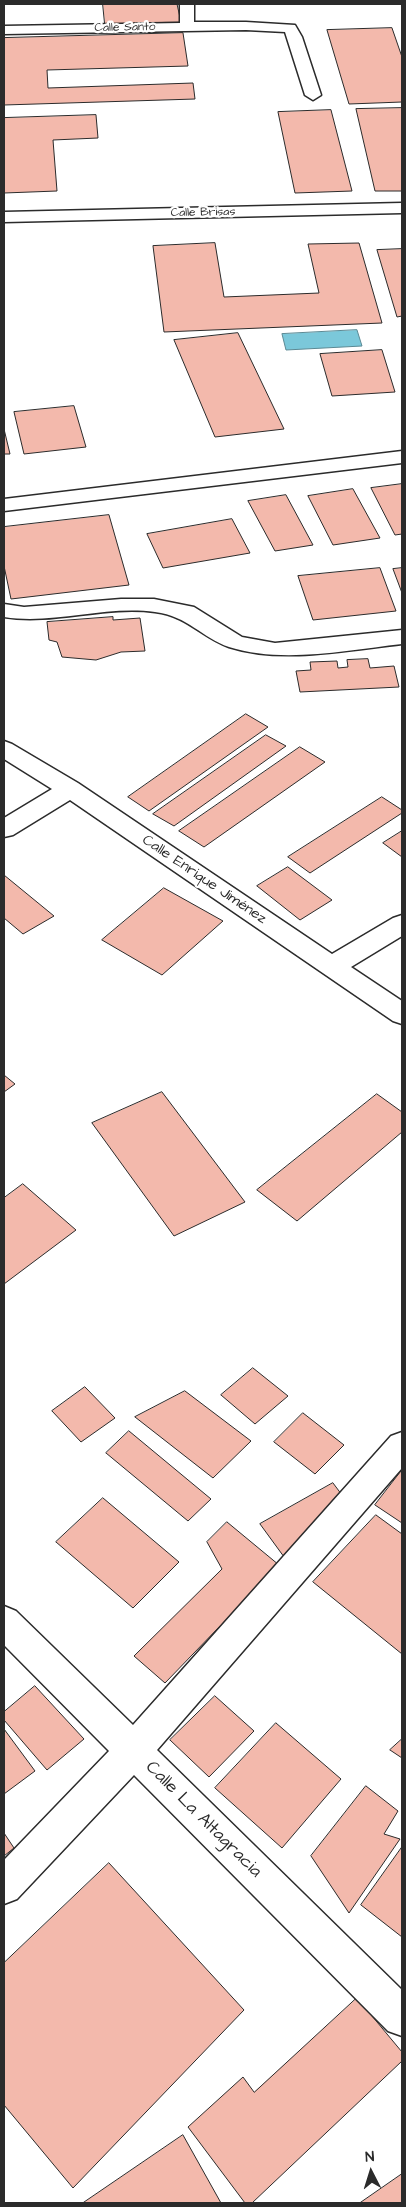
<!DOCTYPE html>
<html>
<head>
<meta charset="utf-8">
<style>
	body { margin:0 }
	#map { position:relative; width:406px; height:2207px; overflow:hidden; background:#fff; font-family:"Architects Daughter",sans-serif }
	canvas { display:block }
	.frame { position:absolute; inset:0; border:5px solid #2b2b2b; pointer-events:none }
	.north { position:absolute; left:346px; top:2147px; width:50px; height:50px; -webkit-text-stroke:4px #fff; paint-order:stroke; rotate:355deg; font-size:14px; font-weight:700; line-height:20px; text-align:center; color:#2b2b2b }
	.north::after { content:''; display:block; margin:auto; width:18px; height:22px; background:#2b2b2b; clip-path:polygon(50% 0,100% 100%,50% 72%,0 100%) }
</style>
</head>
<body>
<div id="map">
<canvas width="406" height="2207"></canvas>
<div class="frame"></div>
<div class="north">N</div>
</div>
<script>
const context = document.querySelector('canvas').getContext('2d');
context.lineJoin = 'round';
function paint(path, color) { context.fillStyle = color; context.fill(path, 'evenodd'); }
function trace(path, color, width, dash) { context.strokeStyle = color; context.lineWidth = width; context.lineCap = dash ? 'butt' : 'round'; context.setLineDash(dash || []); context.stroke(path); }
function write(font, color, halo, rows, align = 'center') {
  context.font = font + ' "Architects Daughter",sans-serif'; context.lineWidth = 4.5; context.setLineDash([]); context.textBaseline = 'middle'; context.strokeStyle = halo; context.fillStyle = color; for (const [text, x, y, turn = 0] of rows) {
    context.save(); context.translate(x, y); context.rotate((+turn || 0) * Math.PI / 180); context.textAlign = isNaN(turn) ? turn : align; if (halo) context.strokeText(text, 0, 0); context.fillText(text, 0, 0); context.restore();
  }
}
const water = new Path2D(`
	M357,330L362,346L286,350L282,334Z`);
paint(water, '#7bc8da');
trace(water, '#5b8994', 1);
const building = new Path2D(`
	M103,4H177L181,22L105,24Z
	M392,28L402,57V102L349,104L327,30Z
	M183,33L188,66L47,70L48,88L193,83L195,99L4,105V38Z
	M402,108V191H375L356,109Z
	M331,110L352,191L295,193L278,112Z
	M96,115L98,138L53,140L57,191L4,193V118Z
	M215,243L224,297L319,293L308,244L359,243L382,323L164,332L153,246Z
	M402,249V316L397,317L377,250Z
	M238,333L284,429L215,437L174,340Z
	M382,350L395,392L332,396L320,354Z
	M74,406L86,447L24,454L14,412Z
	M4,429L10,454H4Z
	M402,484V534L395,535L371,488Z
	M353,489L380,538L333,545L308,496Z
	M286,495L313,545L275,551L248,501Z
	M109,515L129,585L11,599L4,566V527Z
	M232,519L250,553L163,568L147,534Z
	M380,568L396,611L313,620L298,576Z
	M402,568V593L393,569Z
	M113,617V620L140,618L145,651L121,652L96,660L62,657L57,642L49,640L47,622Z
	M368,659L370,668L394,666L399,687L300,692L296,671L311,670L310,662L337,661L338,668L348,667L347,660Z
	M246,714L268,727L149,811L128,797Z
	M266,735L286,746L174,826L153,814Z
	M300,747L325,762L204,847L179,831Z
	M382,797L402,810V813L310,873L288,857Z
	M402,831V857L383,843Z
	M288,867L332,900L300,920L257,886Z
	M4,875L54,916L23,934L4,918Z
	M164,888L223,921L162,975L102,940Z
	M4,1075L15,1084L4,1092Z
	M162,1092L245,1202L174,1236L92,1123Z
	M377,1094L402,1112V1132L297,1221L257,1190Z
	M23,1184L76,1230L4,1284V1198Z
	M253,1368L288,1396L255,1424L221,1395Z
	M85,1387L115,1418L81,1442L52,1411Z
	M185,1391L251,1441L213,1478L135,1417Z
	M303,1413L344,1445L315,1474L274,1442Z
	M129,1431L211,1499L188,1521L106,1453Z
	M402,1470V1523L375,1505Z
	M333,1483L345,1499L287,1561L260,1524Z
	M103,1498L179,1562L133,1608L56,1542Z
	M376,1515L402,1534V1654L313,1582Z
	M227,1522L279,1565L165,1683L134,1656L222,1569L207,1542Z
	M35,1686L84,1739L47,1770L4,1720V1712Z
	M215,1696L254,1731L209,1777L170,1740Z
	M276,1723L341,1779L282,1848L215,1788Z
	M4,1729L35,1771L4,1794Z
	M402,1739V1758L390,1750Z
	M366,1786L398,1811L384,1834L400,1839L349,1913L311,1856Z
	M4,1833L14,1848L4,1856Z
	M402,1847V1937L361,1905Z
	M109,1863L244,2010L73,2188L4,2105V1963Z
	M357,1998L402,2052V2061L252,2203H245L188,2127L243,2077L254,2092Z
	M183,2135L221,2203H83Z
	M402,2174V2203H360Z`);
paint(building, '#f3b9ac');
trace(building, '#2b2b2b', 1);
const minor = new Path2D(`
	M180,4H194V22H246L295,25L302,37L321,95L313,100L305,95L285,32L246,30L4,34V26L180,23Z
	M402,203V213L4,222V212Z
	M402,451V463L4,511V499Z
	M121,599H154L194,607L242,637L275,643L402,630V644C348,650 282,664 229,647C202,638 188,616 155,612C105,605 54,625 4,617V604L24,607Z
	M4,741L12,744L78,783L332,954L393,918L402,915V936L351,967L402,1001V1024L393,1021L70,800L13,835L4,837V818L52,789L4,759Z
	M402,1432V1468L157,1750L402,1990V2036L388,2031L134,1775L17,1899L4,1904V1860L109,1751L4,1645V1606L16,1611L133,1725L391,1436Z`);
trace(minor, '#2b2b2b', 3);
paint(minor, '#fff');
write('12px', '#2b2b2b', '#fff', [
	["Calle Santo",125,28,-1],
	["Calle Brisas",203,213,-1]
]);
write('15px', '#2b2b2b', '#fff', [
	["Calle Enrique Jiménez",204,880,34]
]);
write('18px', '#2b2b2b', '#fff', [
	["Calle La Altagracia",203,1820,45]
]);
</script>
</body>
</html>
